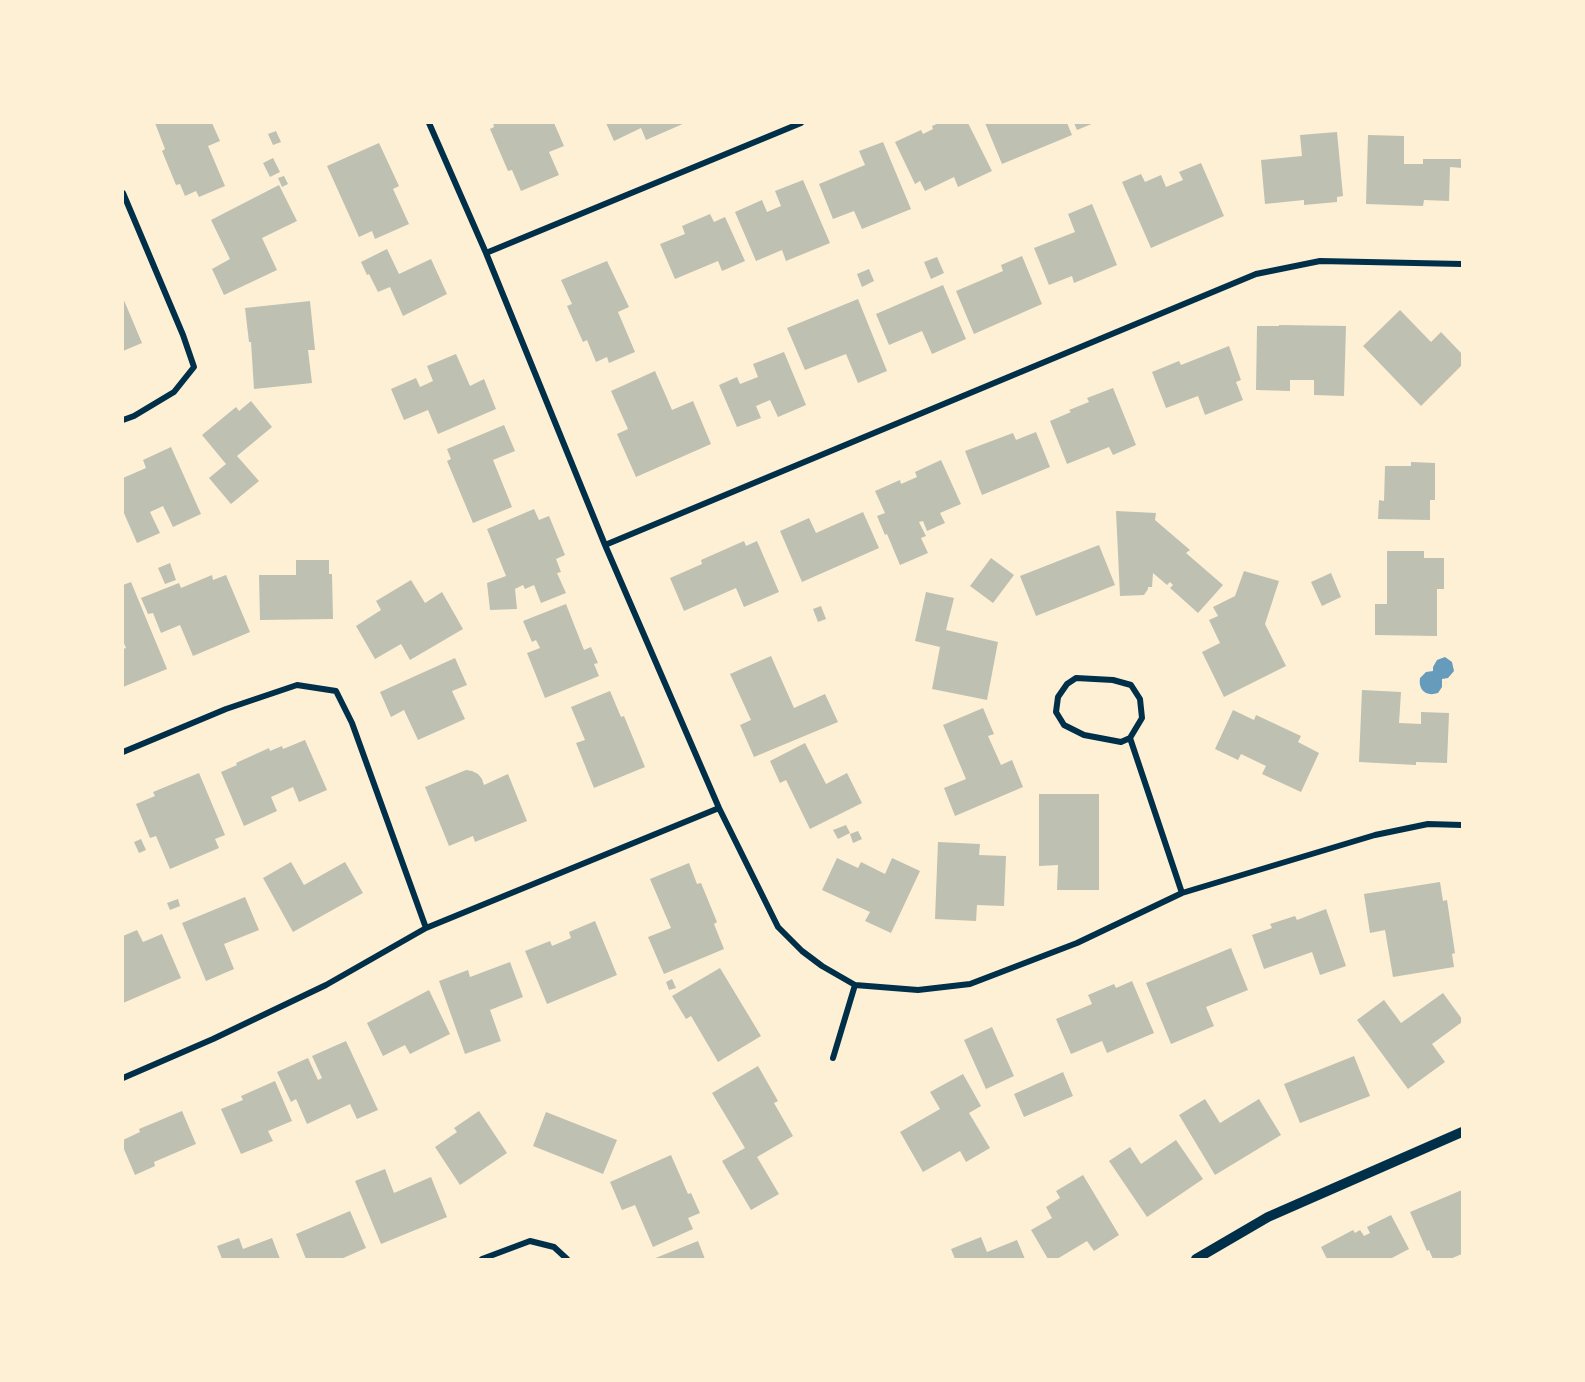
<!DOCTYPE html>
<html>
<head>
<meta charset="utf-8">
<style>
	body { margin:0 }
	#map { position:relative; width:1585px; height:1382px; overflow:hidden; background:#fdf0d5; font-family:Ubuntu,sans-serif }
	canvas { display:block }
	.frame { position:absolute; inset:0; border:124px solid #fdf0d5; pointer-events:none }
</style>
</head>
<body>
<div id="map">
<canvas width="1585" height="1382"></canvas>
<div class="frame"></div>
</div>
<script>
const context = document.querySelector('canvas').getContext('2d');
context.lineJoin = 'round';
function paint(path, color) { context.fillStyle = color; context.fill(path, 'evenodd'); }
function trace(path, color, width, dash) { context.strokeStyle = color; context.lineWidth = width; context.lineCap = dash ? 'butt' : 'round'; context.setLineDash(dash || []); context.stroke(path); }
paint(new Path2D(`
	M1445,657L1452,662L1454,671L1448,678L1442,679V687L1438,693C1426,697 1418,690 1420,678L1426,672L1433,671V667L1437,660Z`), '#669bbc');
paint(new Path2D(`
	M155,123H212L220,141L208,146L225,186L199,197L196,191L185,196L180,184L176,185L162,151L165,149Z
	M493,123H554L564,146L549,152L559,175L521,191L512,170L508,171L490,129L494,127Z
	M606,123H685L646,140L641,128L614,141Z
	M939,123H968L992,171L958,187L954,177L925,191L920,181L915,184L895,142L921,130L923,134L933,129L932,126Z
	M985,123H1067L1072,135L1002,164Z
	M1074,123H1094L1077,130Z
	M276,131L281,142L273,145L268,134Z
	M1337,132L1343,196L1337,197V202L1304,205V200L1265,204L1261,160L1302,156L1300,135Z
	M1368,135L1404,136V164H1423V159H1462V168L1450,167L1449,201L1424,200L1423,206L1366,204Z
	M883,142L911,209L862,229L854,211L833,219L819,184L865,165L859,151Z
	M379,143L399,186L393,189L409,224L375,239L372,231L359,237L327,166Z
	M273,158L280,172L270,177L263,163Z
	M1201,163L1224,216L1151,248L1122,182L1141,174L1145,182L1161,175L1166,187L1183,180L1179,172Z
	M284,176L288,184L282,187L278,178Z
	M803,180L830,243L786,261L782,250L756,261L735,212L762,200L767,212L781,206L775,191Z
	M279,185L297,221L262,238L277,270L224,295L212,269L230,259L211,220Z
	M1092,204L1117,265L1074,283L1072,276L1049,285L1034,248L1075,232L1068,214Z
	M710,214L714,222L725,217L745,261L722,271L718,261L675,279L660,244L685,234L682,226Z
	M387,249L399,274L431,259L447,294L403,316L390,287L378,292L369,274L367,275L361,262Z
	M1022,256L1042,304L974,334L956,291L1003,271L1001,265Z
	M937,257L944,273L931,279L924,262Z
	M607,261L629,307L618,312L635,352L609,363L607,357L596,362L587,340L583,342L567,306L572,304L561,280Z
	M869,269L874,281L862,287L857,274Z
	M943,285L966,339L932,354L922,331L889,345L876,314Z
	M123,298L142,343L123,351Z
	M858,299L887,371L858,383L846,354L805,370L787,328Z
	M310,301L315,350H308L312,383L254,389L251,342H249L245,308Z
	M1400,310L1431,342L1441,332L1462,354V365L1421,406L1363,346Z
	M1279,325L1346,326L1344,396L1314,395V380H1290V391L1256,390L1257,326H1279Z
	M1229,346L1241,380L1236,382L1243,400L1205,415L1198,396L1166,408L1152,372L1179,361L1181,365Z
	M784,352L806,405L778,417L770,400L756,406L761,418L737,427L719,385L737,377L740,384L758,377L753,364Z
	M456,354L470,386L484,379L496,409L438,434L428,410L404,420L391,389L416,378L420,387L433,381L427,366Z
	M655,371L672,410L693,401L711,444L636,477L617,434L628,429L611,391Z
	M1113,388L1136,445L1113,455L1109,447L1067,464L1050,421L1071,412L1069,410L1089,402L1087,398Z
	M251,401L272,427L237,456L259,481L231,504L209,478L226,464L202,435L236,407L239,411Z
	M504,425L515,451L493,460L512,507L473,523L447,461L451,459L447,449Z
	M1036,432L1050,467L982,495L965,451L1013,433L1016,440Z
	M171,447L201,514L173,527L163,506L150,512L160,533L137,543L123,511V478L146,468L143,460Z
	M941,460L961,504L940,513L945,523L927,531L923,521L919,522L926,536L921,538L928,553L900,565L887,534L885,535L877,516L885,513L875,491L900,480L901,484L917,477L915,472Z
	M1411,462L1435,463V500H1430V520L1378,519L1379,500L1384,501L1385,466H1411Z
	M534,509L539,520L549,516L565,555L556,559L561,572L557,573L566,593L541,603L534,585L525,589L523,585L515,589L517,609L490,610L487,583L506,576L487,529Z
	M1116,511L1156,513L1155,520L1190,550L1186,553L1223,585L1198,613L1170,588L1173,585L1170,582L1167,585L1153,573L1152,587H1148V589L1144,595L1120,596Z
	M863,512L879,548L802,582L780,531L809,518L816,533Z
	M744,541L746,546L757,541L779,592L744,607L736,588L684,611L670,578L702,564L701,560Z
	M1099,545L1115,585L1036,616L1020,576Z
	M1387,551H1424V558H1444V589H1437V636L1375,635V604H1387Z
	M991,558L1014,575L993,603L970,586Z
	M296,560H329V574H332L333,619L260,620L259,575H296Z
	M170,563L176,580L165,584L158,568Z
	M1244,571L1279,581L1265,624L1286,666L1224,697L1202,652L1220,643L1209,620L1218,616L1213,607L1235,596Z
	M1331,573L1341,597L1322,606L1311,582Z
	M212,575L213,580L226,575L250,632L193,656L180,625L161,633L153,613L148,614L141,598L179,583L181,588Z
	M411,580L425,603L442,592L463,629L410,660L401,644L375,659L356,626L381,610L376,601Z
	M131,582L167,669L123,687V649L126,648L123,641V585Z
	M926,592L954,598L946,630L998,642L987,700L932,689L940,647L915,641Z
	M566,604L584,650L591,647L598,663L594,664L599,676L545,698L527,653L540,648L536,640L532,642L523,621Z
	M821,606L826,619L818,622L813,609Z
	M771,656L794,708L825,694L838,722L754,757L740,725L751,720L730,674Z
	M455,658L467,685L452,691L465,719L418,740L404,710L391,717L380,692Z
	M1362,690L1401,692L1399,723L1421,724V712L1449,713L1447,763L1416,762V765L1359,762Z
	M610,691L621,717L624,716L645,767L594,788L576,743L585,740L571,707Z
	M983,708L994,734L988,736L1001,765L1012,760L1023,787L955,816L944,788L966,779L943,725Z
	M1233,710L1254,720L1256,715L1301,736L1298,742L1319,753L1301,792L1262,774L1266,766L1241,754L1238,760L1215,749Z
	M305,740L327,790L299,802L293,787L271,797L277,811L244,826L221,772L237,765L236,763L269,748L270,751L282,746L283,749Z
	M805,743L826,784L847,773L862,803L810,829L786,780L780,783L770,761Z
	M466,770L472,771L478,774L482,779L484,785L508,774L527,821L475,842L473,836L449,846L425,787Z
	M199,773L225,835L215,839L219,848L170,869L156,836L150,838L136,804L155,796L153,792Z
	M1039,794H1099V890H1057L1058,865L1039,866Z
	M846,825L850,833L838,839L833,830Z
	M858,831L862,839L853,843L850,834Z
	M141,839L146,850L139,853L134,842Z
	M938,842L980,844L979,855L1006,856L1004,906L977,905L976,921L935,919Z
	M837,858L858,868L861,862L885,874L892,858L920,871L891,933L865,921L870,912L822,890Z
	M291,862L304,885L345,862L363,893L293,932L263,878Z
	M689,863L697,884L701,883L717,922L714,924L724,949L664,974L648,937L671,928L650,879Z
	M1440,882L1443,901L1447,900L1455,953L1452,954L1454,967L1393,977L1385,930L1370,933L1364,894Z
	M245,897L259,930L224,944L234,969L206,981L182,923Z
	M178,899L180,906L170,910L167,903Z
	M1326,909L1346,966L1320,975L1312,952L1264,969L1252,935L1272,928L1270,924L1295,916L1297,920Z
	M595,921L617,975L547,1004L525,951L550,941L552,946L571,938L569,932Z
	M137,930L143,942L162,934L181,978L123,1003V936Z
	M1231,948L1248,990L1206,1007L1214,1026L1171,1044L1146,983Z
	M510,962L523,997L490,1010L501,1041L465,1054L439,981L468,970L470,977Z
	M720,968L761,1036L718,1062L691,1016L686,1019L672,996Z
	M672,979L676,988L669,990L666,982Z
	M1132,981L1154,1033L1107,1053L1102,1041L1071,1054L1056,1019L1092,1004L1088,995L1114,984L1116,988Z
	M429,990L450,1034L410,1054L405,1045L383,1056L367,1023Z
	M1443,993L1462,1019V1022L1432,1044L1445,1062L1408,1089L1357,1020L1384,1000L1401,1023Z
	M992,1027L1014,1076L986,1089L964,1040Z
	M346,1041L378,1110L357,1119L350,1104L307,1124L296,1099L291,1102L277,1072L308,1058L318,1080L322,1078L312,1056Z
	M1354,1056L1370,1096L1300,1123L1284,1084Z
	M758,1066L778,1101L774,1103L793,1136L757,1157L779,1194L751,1210L722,1161L745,1148L712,1093Z
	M1063,1072L1073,1096L1024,1117L1014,1094Z
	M963,1074L981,1106L969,1113L990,1148L966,1162L960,1151L923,1172L900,1132L940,1109L930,1092Z
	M275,1081L292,1121L268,1131L273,1141L241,1154L221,1109L243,1100L241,1096Z
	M1205,1099L1220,1123L1259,1099L1281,1135L1215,1175L1179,1115Z
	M182,1111L196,1144L154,1162L155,1166L135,1175L123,1147V1140L140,1132L139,1129Z
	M479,1111L507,1153L460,1185L435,1147L457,1132L454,1128Z
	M546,1112L617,1140L603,1174L533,1146Z
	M1176,1140L1203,1179L1147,1217L1109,1161L1130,1147L1141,1164Z
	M671,1155L688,1194L691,1193L700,1213L688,1218L693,1229L653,1247L635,1205L622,1210L610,1182Z
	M385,1169L394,1193L431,1177L447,1217L381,1244L355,1181Z
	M1083,1175L1119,1235L1094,1251L1087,1241L1057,1259H1048L1031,1230L1052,1218L1046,1207L1060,1198L1056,1191Z
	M1462,1190V1254L1450,1259H1433L1429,1250L1427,1251L1410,1212Z
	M350,1211L366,1248L341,1259H306L296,1234Z
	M1391,1215L1409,1249L1390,1259H1327L1321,1247L1353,1230L1355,1233L1360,1230L1364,1236L1370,1233L1367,1227Z
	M981,1237L987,1252L1017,1240L1025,1259H955L951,1249Z
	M239,1238L243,1249L272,1238L280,1259H222L217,1246Z
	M698,1241L705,1259H653Z`), '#bec0b2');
trace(new Path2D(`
	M429,123L486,253L605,545L719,808L778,927L802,951L822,966L855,985L918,990L970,984L1077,943L1182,893L1375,835L1428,824L1462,825
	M123,193L183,335L194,367L174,392L134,416L123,420
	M486,253L801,123
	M605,545L1256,274L1320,261L1462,264
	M1130,738L1121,742L1084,735L1064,725L1056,712L1058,697L1067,684L1076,678L1113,680L1131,685L1140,699L1142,718L1130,738L1182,893
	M123,752L226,709L297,685L336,691L352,723L426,928
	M833,1058L855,985
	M123,1078L213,1039L326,985L426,928L719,808
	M482,1259L530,1241L554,1247L567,1259`), '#003049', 6);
trace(new Path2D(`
	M1196,1259L1268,1217L1462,1132`), '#003049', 10);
</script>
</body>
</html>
